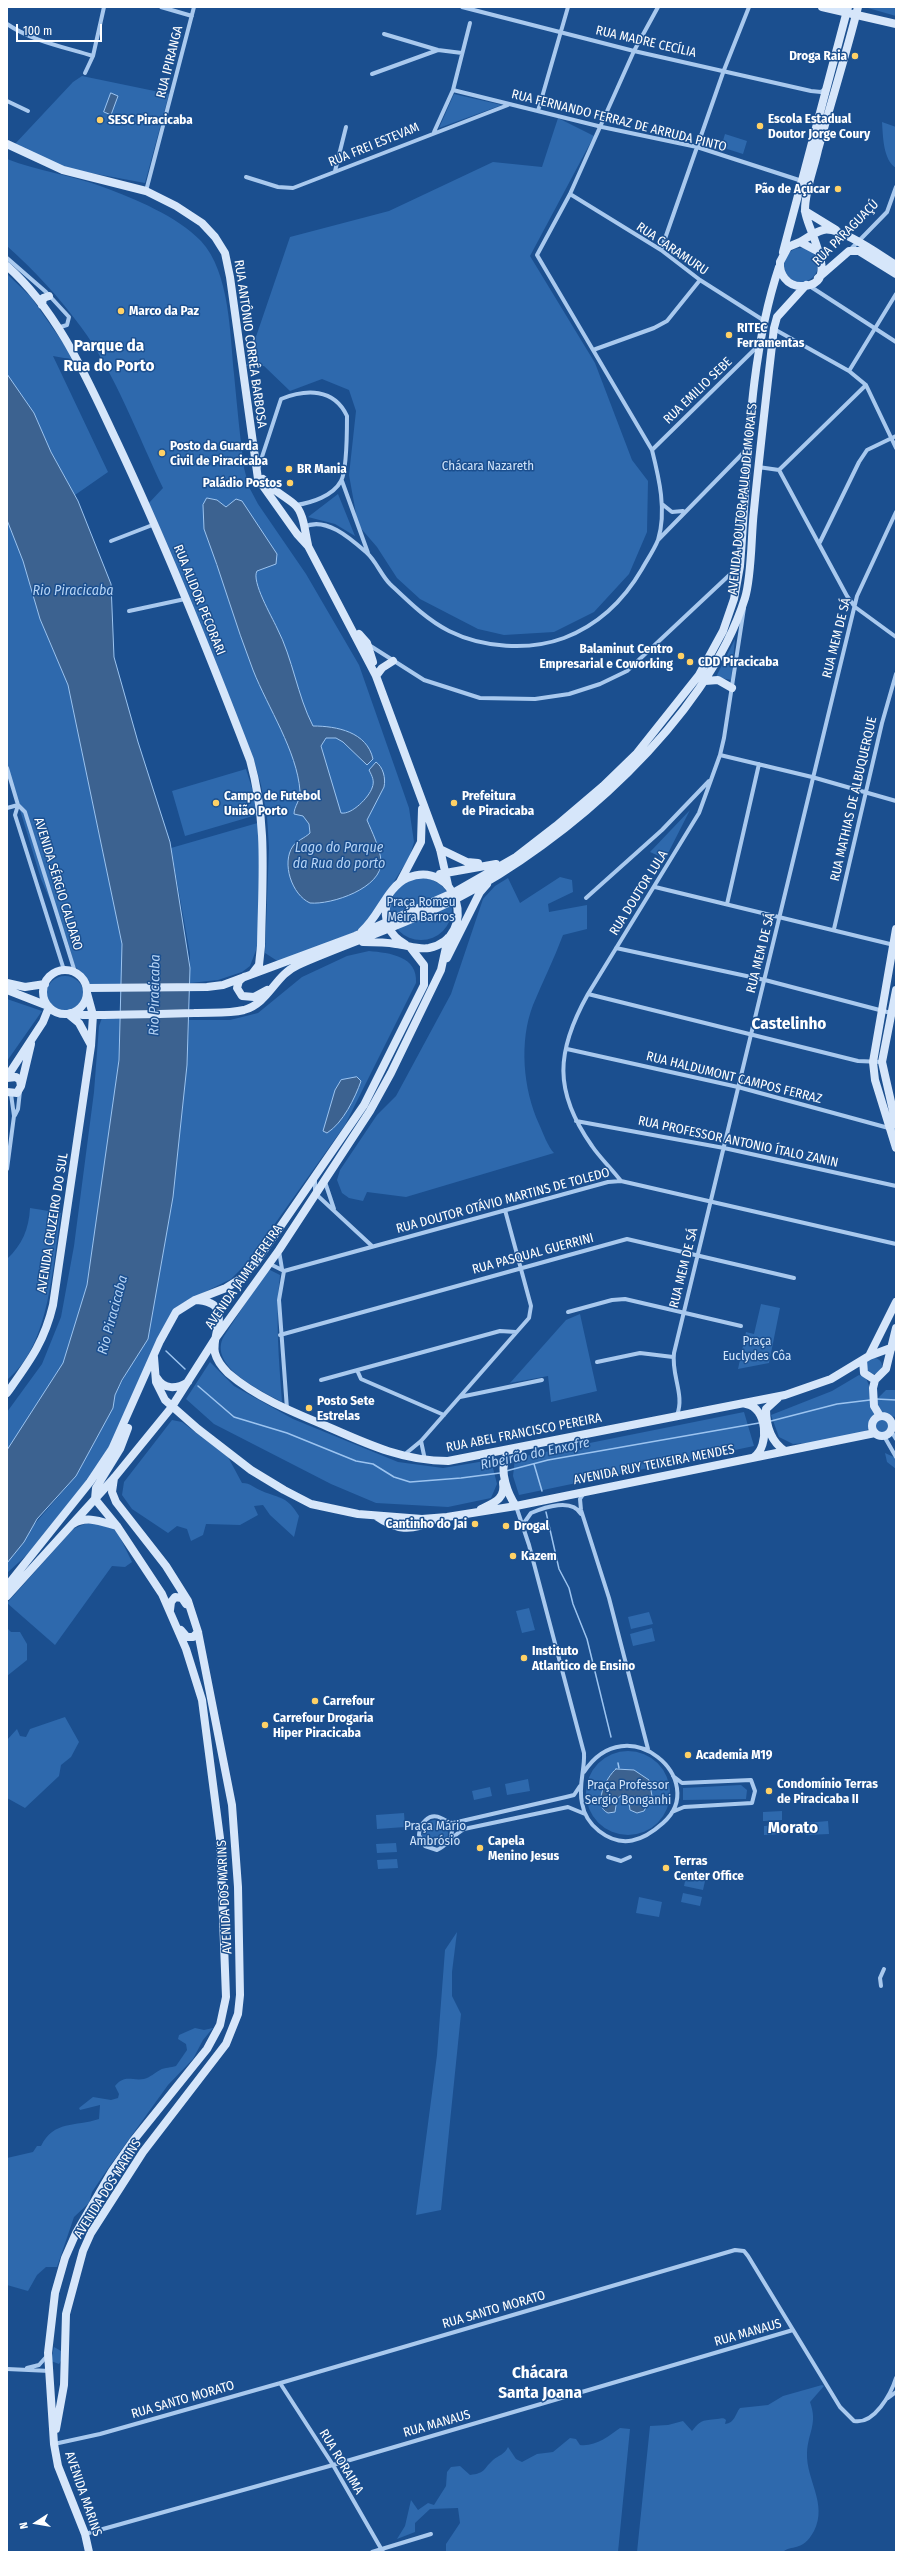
<!DOCTYPE html>
<html>
<head>
<meta charset="utf-8">
<style>
	body { margin:0 }
	#map { position:relative; width:903px; height:2559px; overflow:hidden; background:#1b4f8f; font-family:"Fira Sans Condensed",sans-serif }
	canvas { display:block }
	.frame { position:absolute; inset:0; border:8px solid #fff; pointer-events:none }
	.north { position:absolute; left:16px; top:2503px; width:40px; height:40px; -webkit-text-stroke:3px #1b4f8f; paint-order:stroke; rotate:258deg; font-size:11px; font-weight:700; line-height:16px; text-align:center; color:#fff }
	.north::after { content:''; display:block; margin:auto; width:14px; height:18px; background:#fff; clip-path:polygon(50% 0,100% 100%,50% 72%,0 100%) }
	.scale { position:absolute; left:16px; top:24px; width:86px; height:18px; box-sizing:border-box; border:2px solid #fff; border-top:0; padding-left:5px; font-size:12px; line-height:14px; white-space:nowrap; color:#fff; -webkit-text-stroke:3px #1b4f8f; paint-order:stroke }
</style>
</head>
<body>
<div id="map">
<canvas width="903" height="2559"></canvas>
<div class="frame"></div>
<div class="north">N</div>
<div class="scale">100 m</div>
</div>
<script>
const context = document.querySelector('canvas').getContext('2d');
context.lineJoin = 'round';
function paint(path, color) { context.fillStyle = color; context.fill(path, 'evenodd'); }
function trace(path, color, width, dash) { context.strokeStyle = color; context.lineWidth = width; context.lineCap = dash ? 'butt' : 'round'; context.setLineDash(dash || []); context.stroke(path); }
function write(font, color, halo, rows, align = 'center') {
  context.font = font + ' "Fira Sans Condensed",sans-serif'; context.lineWidth = 3; context.setLineDash([]); context.textBaseline = 'middle'; context.strokeStyle = halo; context.fillStyle = color; for (const [text, x, y, turn = 0] of rows) {
    context.save(); context.translate(x, y); context.rotate((+turn || 0) * Math.PI / 180); context.textAlign = isNaN(turn) ? turn : align; if (halo) context.strokeText(text, 0, 0); context.fillText(text, 0, 0); context.restore();
  }
}
paint(new Path2D(`
	M868,7H896V16L868,8Z
	M82,76L169,94L145,183L64,168L14,145L73,82Z
	M454,94L502,105L439,128Z
	M558,118L594,136L530,256L595,363L632,460L648,481L647,532L629,574L594,612L554,632L504,635L478,629L420,599L397,578L377,547L358,525L349,475L356,411L349,390L322,379L290,391L264,366H246L290,237L389,211L493,162L542,167Z
	M882,122L896,127V168C883,160 883,136 882,122Z
	M725,134L747,141L743,154L721,147Z
	M7,159C38,171 71,175 103,187C135,199 177,216 201,241C230,272 230,335 234,374C237,406 240,437 244,468L249,487L258,504L306,574L359,665L409,808L414,842L410,856L368,923L355,932L279,962L265,953L269,848L267,816L261,785L254,760L148,504L163,488C139,438 114,371 81,327C59,297 35,271 7,246Z
	M784 265a17 17 0 1 1 34 0a17 17 0 1 1-34 0Z
	M7,274L31,297L75,360L53,356L108,472L75,495L51,452L34,413L7,374Z
	M338,494L355,536L335,524L308,517Z
	M7,520L23,561L40,619L68,685L122,944V985L91,986L75,966L67,939L41,879L7,767Z
	M735,639L731,680L716,677Z
	M246,769L260,814L185,836L172,791Z
	M690,810L662,865L659,856L650,852Z
	M261,822L258,945L250,966L242,972L218,980L190,983V954L171,848Z
	M560,877L572,880L573,892L548,904L549,912L587,905V929L563,935C554,959 543,981 533,1005C519,1041 523,1089 539,1124C543,1133 548,1147 554,1153L406,1197L367,1192L363,1201L349,1198L342,1193L337,1180L340,1170L377,1115L396,1096L451,994L483,899L495,886L508,878L520,903Z
	M390 909a31 31 0 1 1 62 0a31 31 0 1 1-62 0Z
	M369,951C390,953 418,956 416,983L345,1125L247,1263L231,1279L183,1303L174,1311C153,1356 134,1403 111,1447C88,1490 44,1541 7,1573V1563L24,1542L32,1527L76,1476L113,1408L115,1395L137,1353L148,1339L173,1197L187,1065L189,1020H230L258,1013L302,977L347,956Z
	M46 995a19 19 0 1 1 38 0a19 19 0 1 1-38 0Z
	M7,999L42,1011L7,1061Z
	M102,1018L120,1019L119,1060L87,1285L75,1331L67,1357L7,1454V1412L42,1364L61,1317L74,1246L94,1092L99,1026Z
	M30,1208L61,1213C52,1266 51,1344 7,1380V1259C22,1245 29,1229 30,1208Z
	M268,1269L280,1275C275,1318 279,1360 282,1402C260,1390 207,1366 224,1336Z
	M761,1304L780,1308L769,1363L738,1369L746,1332L754,1334Z
	M580,1314L597,1391L551,1402L548,1376L510,1383L566,1320Z
	M866 1366a8 8 0 1 1 16 0a8 8 0 1 1-16 0Z
	M210,1362L234,1386L293,1419L398,1462L443,1468L491,1460L497,1484L491,1498L448,1507L376,1503L331,1484L214,1424L186,1399Z
	M859,1375L866,1378L875,1401L886,1390H896V1417L878,1414L872,1427L850,1440L793,1444L779,1437L771,1415L832,1391Z
	M744,1412L754,1446L519,1495L513,1476L515,1458Z
	M874 1425a8 8 0 1 1 16 0a8 8 0 1 1-16 0Z
	M172,1420L182,1422L228,1457L242,1483C251,1483 254,1488 262,1491C281,1499 287,1496 299,1516L294,1537L270,1515L263,1505L254,1506L258,1515L240,1525L206,1524L203,1535L191,1541L187,1529L177,1526L168,1533L132,1509L122,1495L124,1482Z
	M885,1453L896,1458V1469L887,1462Z
	M87,1523L106,1525L116,1529L132,1562L125,1567L112,1566L55,1645L7,1603L73,1529Z
	M529,1608L535,1630L522,1633L516,1611Z
	M649,1612L653,1624L631,1629L628,1617Z
	M7,1628L11,1632H20L27,1644V1660L7,1676Z
	M652,1628L655,1641L633,1646L630,1634Z
	M65,1717L79,1742L71,1757L61,1765L59,1776L25,1808L7,1798V1740L17,1729L20,1736L26,1737L30,1729Z
	M586 1793a42 42 0 1 1 84 0a42 42 0 1 1-84 0Z
	M528,1779L530,1791L507,1795L505,1784Z
	M741,1785L747,1790L746,1799L683,1800V1788Z
	M490,1787L492,1796L474,1800L472,1791Z
	M782,1811V1820L763,1821V1812Z
	M404,1813L405,1827L377,1829L376,1815Z
	M422 1833a13 13 0 1 1 26 0a13 13 0 1 1-26 0Z
	M828,1821L829,1834L806,1835L805,1823Z
	M783,1825V1834L764,1835V1826Z
	M396,1843L397,1852L377,1853L376,1844Z
	M397,1859L398,1868L378,1869L377,1860Z
	M686,1877L705,1881L703,1890L684,1886Z
	M683,1893L702,1897L700,1906L681,1902Z
	M639,1897L662,1902L659,1917L636,1913Z
	M457,1932L452,1972V1996L461,2014L441,2210L416,2215L437,2055L445,1950Z
	M195,2028L204,2030L213,2028L203,2040L193,2059L168,2085L109,2167L92,2192L89,2203L74,2217L57,2267H46L37,2275L28,2291L7,2285V2158L33,2152L37,2146H41C54,2120 75,2127 99,2119L100,2105L80,2110L79,2108L93,2097L111,2100L118,2098L119,2094L115,2086C125,2074 131,2081 144,2079C151,2077 154,2073 160,2070C165,2067 171,2068 176,2066L187,2050L186,2044L178,2039L179,2035Z
	M54,2347L61,2351L62,2359L59,2364L51,2361Z
	M822,2385L824,2386L810,2402C818,2424 808,2432 807,2453C806,2480 828,2504 814,2531C802,2553 791,2544 783,2552H637L650,2426L668,2425L683,2421L692,2431C702,2419 702,2421 717,2419C722,2419 722,2417 726,2420L725,2424C735,2423 735,2414 740,2408L768,2405L783,2396Z
	M620,2428L630,2429L618,2552H446V2544L460,2523L458,2508L430,2509L415,2523V2532L397,2539L405,2526L411,2500L418,2510L428,2503L434,2505L446,2486L447,2472L451,2467L460,2466L470,2475C486,2473 483,2469 493,2460C499,2455 504,2455 508,2447L516,2459L522,2462L537,2454L553,2452L570,2438L576,2439L580,2445C595,2447 609,2436 620,2428Z`), '#2e69ad');
const water = new Path2D(`
	M111,93L118,96L111,115L104,112Z
	M7,374L34,413L51,452L78,501L111,584L114,657L138,742L170,842L190,968L187,1065L173,1197L148,1339L122,1380L115,1395L113,1408L76,1476L37,1519L24,1542L7,1563V1450L63,1363L87,1285L119,1060L122,944L68,685L40,619L23,561L7,520Z
	M207,498L217,500L226,507L236,499L242,501L277,554L276,564L257,571C251,581 272,617 277,628C293,659 297,695 313,726C337,726 367,732 373,759L367,765L343,742L336,738H326L321,746L341,813C352,815 369,797 372,788C375,781 372,776 369,770L376,762C383,767 386,778 384,787L367,820C372,832 380,848 381,861C383,888 331,905 310,903C292,895 281,863 293,846C296,841 305,838 310,833L309,824L303,816L294,814C294,806 301,800 300,791C297,751 268,708 253,670C235,624 222,576 204,529L203,505Z
	M357,1077L361,1081C355,1098 343,1123 327,1133L323,1131L335,1090L341,1080Z
	M616,1769L634,1770L649,1780L652,1796L644,1811L637,1813L630,1810L628,1796L623,1794L617,1799L615,1812L608,1813C592,1806 606,1777 616,1769Z`);
paint(water, '#3c6290');
trace(water, '#9cc4f0', 1);
trace(new Path2D(`
	M166,1351L185,1369
	M198,1386L234,1417L287,1433L356,1461L373,1464L394,1477L410,1482L461,1478L500,1473
	M876,1399L896,1400
	M771,1421L837,1404L870,1400
	M534,1464L542,1491
	M506,1471L548,1460L759,1423
	M546,1512L559,1569L569,1588L573,1604L587,1639L611,1737
	M618,1763L619,1768`), '#9cc4f0', 1.5);
trace(new Path2D(`
	M161,7L192,16
	M462,7L634,51L811,91L821,92L826,88
	M7,24C32,41 64,47 93,56
	M384,34L438,50L462,53
	M85,73L93,56L104,7
	M372,74L438,50
	M453,90L602,127L697,147L802,181
	M7,101L28,111
	M538,111L568,7
	M434,132L453,90L470,23
	M335,171L346,127
	M246,177L278,187L293,188L508,105
	M146,191L194,7
	M570,194L661,250L700,280L763,320
	M661,250L724,70L749,7
	M850,250L887,212L896,187
	M7,258L46,292L69,317L67,325L57,328
	M808,285L896,342
	M774,329L849,371L866,385L896,448
	M593,350L654,328L667,321L700,280
	M849,371L896,294
	M652,450L758,346
	M758,467L779,470L847,596L855,607L896,637
	M258,469L281,399C306,389 334,388 347,416C347,430 347,470 341,481C333,496 311,503 296,505
	M779,470L866,385
	M342,481L368,553
	M662,504L672,512L683,511
	M304,527C326,516 351,539 367,553C376,561 381,575 390,584C408,601 427,620 449,631C483,648 529,651 564,638C598,625 624,600 642,569C647,560 654,550 658,540C667,511 659,478 652,450L537,255L570,194L634,51L658,7
	M658,540L747,449
	M111,541L155,524
	M820,542L859,462L867,450L896,436
	M129,611L185,599
	M369,645L424,680L480,698L535,699L569,694L600,684L627,671L739,566
	M720,755L812,777L896,801
	M7,768L18,805L25,812L75,972
	M18,805L15,815L64,970
	M7,808L18,805
	M655,887L894,945
	M586,898L662,830L709,781
	M727,904L759,764
	M834,929L882,723L896,674
	M616,948L765,980L891,1013
	M588,994L858,1061L882,1062
	M567,1049L738,1087L896,1130
	M15,1115L18,1109L20,1091
	M576,1121L724,1148L896,1186
	M7,1169L14,1116L11,1094
	M315,1179V1192L318,1196L372,1246
	M621,1181C612,1169 600,1158 592,1146C553,1091 556,1051 588,994L699,813L720,755L724,738L744,608
	M325,1182L334,1209
	M279,1251L282,1269
	M270,1264L284,1271L608,1182L621,1181L896,1244
	M284,1271L279,1300L287,1409
	M568,1312L612,1300L625,1299L741,1326
	M280,1335L627,1239L794,1278
	M597,1362L640,1353L673,1357
	M357,1370L361,1379L444,1415
	M321,1380L500,1331L516,1332
	M460,1397L542,1380
	M677,1415C685,1395 671,1375 674,1353L857,596L896,512
	M891,1431L896,1439
	M884,1436L896,1457
	M421,1441L425,1460
	M404,1455L421,1441L529,1318L531,1306L505,1210
	M584,1493L580,1499L581,1510L609,1598L648,1749
	M516,1506L529,1545L584,1753C585,1770 578,1786 582,1803C584,1815 590,1824 599,1831C622,1849 643,1841 663,1823C711,1781 627,1706 584,1772
	M524,1523L531,1513C545,1507 572,1498 581,1514
	M580,1786L574,1795L566,1797L453,1823C448,1823 446,1820 441,1818C429,1812 419,1824 419,1835L425,1846L437,1850C448,1845 453,1835 464,1829L568,1807L585,1814
	M672,1812L684,1807L752,1803L755,1791L751,1780L682,1783L673,1776
	M448,1823L452,1831L451,1837
	M608,1857L621,1861L630,1857
	M881,1986L880,1978L884,1969
	M27,2368L39,2365L47,2356
	M7,2369L50,2371
	M280,2383L333,2465L383,2552
	M888,2398L896,2392
	M54,2444L100,2434L277,2384L735,2250L744,2251L748,2256L840,2407L854,2421C874,2425 891,2394 896,2378
	M85,2534L333,2465L793,2330
	M372,2552L431,2534`), '#a9c9ee', 4);
trace(new Path2D(`
	M822,7L896,24
	M7,144L63,170L146,191L176,206L202,223L215,237L225,253L230,277L258,479L297,534L308,546L376,676L440,849L448,885
	M805,211L836,230
	M800,242C807,238 815,232 823,230C840,226 881,256 896,265
	M783,252L848,7
	M819,252L800,242L788,247L780,262C779,274 787,286 801,286C845,286 805,227 805,210C805,190 814,169 818,150C831,102 846,55 858,7
	M7,266C59,312 88,381 117,442C166,546 209,653 250,760C268,824 262,880 261,946L259,965L252,974
	M818,278L849,251H859L896,274
	M42,305L43,298L49,296
	M263,479C272,490 283,495 294,504C304,512 305,533 308,545
	M359,634L367,643L373,662
	M376,676L382,668L393,661
	M705,681L718,680L732,688
	M440,849L467,862L478,863
	M440,874L496,864
	M400,882L421,842L422,809
	M387,902C383,919 389,936 405,944
	M896,929L873,1062L875,1080L896,1148
	M362,931C379,917 387,887 407,878C457,857 480,937 429,948C418,950 407,945 396,944C385,942 374,942 363,942
	M447,958L480,892L487,884
	M43 992a22 22 0 1 1 44 0a22 22 0 1 1-44 0Z
	M244,977L239,981L237,988L242,996L254,997L267,990
	M7,983L25,987L45,984
	M87,988L207,987L223,985L355,936L453,893L516,857L556,826L603,786L637,753L699,675L723,631L734,599L740,566C748,467 748,360 779,267
	M7,990L48,1006
	M896,990L882,1062L896,1124
	M71,1013L83,1015C120,1015 157,1014 194,1013C210,1012 228,1014 244,1010C269,1003 275,975 298,965C350,942 405,925 456,899C566,843 707,719 745,598C752,575 751,535 754,510C760,449 767,389 774,328L777,317L806,285
	M68,1014L79,1023L91,1045
	M7,1077L43,1022L49,1007
	M7,1078L16,1077L20,1080L21,1086L17,1093L7,1092
	M21,1086L31,1044
	M195,1300C237,1302 210,1333 215,1353C217,1361 222,1367 228,1373C256,1397 290,1411 324,1425C365,1443 402,1461 448,1461L785,1395L831,1379L869,1356L896,1346
	M869,1356L896,1302
	M154,1357L156,1382L165,1400L198,1429L251,1470L284,1490L311,1504L358,1514L422,1519L447,1517L516,1506L875,1433
	M863,1360L864,1373L875,1380
	M157,1378C164,1390 177,1389 188,1382
	M7,1393C29,1362 44,1343 53,1305L91,1046L93,1015L87,993
	M778,1398L766,1409C766,1426 770,1441 785,1451
	M746,1404C767,1407 770,1446 754,1457
	M872 1426a10 10 0 1 1 20 0a10 10 0 1 1-20 0Z
	M880,1416L874,1406L873,1388L875,1380L886,1369L896,1328
	M95,1499L96,1488L120,1449L128,1428
	M516,1506C508,1495 499,1471 506,1457L518,1452
	M481,1509C493,1503 506,1499 503,1483
	M376,1516C396,1530 411,1532 434,1520
	M73,1524C87,1515 102,1522 117,1526
	M7,1586L90,1482L112,1449L160,1341L176,1312L195,1300L226,1288L242,1278L256,1262L364,1105L424,985V965L410,947
	M7,1596L114,1478L171,1408L215,1339L279,1250L370,1111L391,1073L441,970L448,938
	M170,1610L171,1602L175,1597L182,1598L186,1604
	M181,1630L187,1637H193L198,1632
	M56,2429L64,2385L66,2314L83,2251L91,2233L143,2152L226,2044L238,2014L240,1995L238,1887L232,1805L198,1632L188,1601L166,1566L116,1502L112,1492L114,1478
	M89,2552L85,2534L58,2466L54,2444L48,2353L55,2293L65,2258L76,2233L112,2171L133,2141L207,2049L220,2025L226,1997L220,1838L202,1700L186,1649L162,1594L117,1526L95,1499`), '#d6e6fa', 8);
for (const [x, y, r, color] of [
	[855,56,4,"#ffd166"],
	[100,120,4,"#ffd166"],
	[760,126,4,"#ffd166"],
	[838,189,4,"#ffd166"],
	[121,311,4,"#ffd166"],
	[729,335,4,"#ffd166"],
	[162,453,4,"#ffd166"],
	[289,469,4,"#ffd166"],
	[290,483,4,"#ffd166"],
	[681,656,4,"#ffd166"],
	[690,662,4,"#ffd166"],
	[216,803,4,"#ffd166"],
	[454,803,4,"#ffd166"],
	[309,1408,4,"#ffd166"],
	[475,1524,4,"#ffd166"],
	[506,1526,4,"#ffd166"],
	[513,1556,4,"#ffd166"],
	[524,1658,4,"#ffd166"],
	[315,1701,4,"#ffd166"],
	[265,1725,4,"#ffd166"],
	[688,1755,4,"#ffd166"],
	[769,1791,4,"#ffd166"],
	[480,1848,4,"#ffd166"],
	[666,1868,4,"#ffd166"]
]) { const dot = new Path2D(); dot.arc(x, y, r, 0, 2 * Math.PI); context.fillStyle = color; context.fill(dot); trace(dot, '#1b4f8f', 1.5); }
write('13px', '#fff', '#1b4f8f', [
	["RUA MADRE CECÍLIA",646,42,13],
	["RUA IPIRANGA",170,62,-76],
	["RUA FERNANDO FERRAZ DE ARRUDA PINTO",619,121,14],
	["RUA FREI ESTEVAM",374,145,-22],
	["RUA PARAGUAÇÚ",846,233,-45],
	["RUA CARAMURU",672,249,34],
	["RUA ANTÔNIO CORRÊA BARBOSA",250,344,82],
	["RUA EMILIO SEBE",698,391,-44],
	["AVENIDA DOUTOR PAULO DE MORAES",743,499,-84],
	["RUA ALIDOR PECORARI",199,600,68],
	["RUA MEM DE SÁ",837,638,-76],
	["RUA MATHIAS DE ALBUQUERQUE",854,799,-77],
	["AVENIDA SÉRGIO CALDARO",58,884,73],
	["RUA DOUTOR LULA",639,893,-58],
	["RUA MEM DE SÁ",761,953,-76],
	["RUA HALDUMONT CAMPOS FERRAZ",734,1078,14],
	["RUA PROFESSOR ANTONIO ÍTALO ZANIN",738,1142,12],
	["RUA DOUTOR OTÁVIO MARTINS DE TOLEDO",503,1201,-15],
	["AVENIDA CRUZEIRO DO SUL",53,1223,-81],
	["RUA PASQUAL GUERRINI",533,1254,-15],
	["RUA MEM DE SÁ",684,1268,-76],
	["AVENIDA JAIME PEREIRA",244,1277,-55],
	["RUA ABEL FRANCISCO PEREIRA",524,1433,-11],
	["AVENIDA RUY TEIXEIRA MENDES",654,1465,-11],
	["AVENIDA DOS MARINS",225,1897,-93],
	["AVENIDA DOS MARINS",108,2189,-58],
	["RUA SANTO MORATO",494,2310,-16],
	["RUA MANAUS",748,2333,-16],
	["RUA SANTO MORATO",183,2400,-16],
	["RUA MANAUS",437,2424,-16],
	["RUA RORAIMA",341,2462,59],
	["AVENIDA MARINS",83,2494,71]
]);
write('bold 13px', '#fff', '#1b4f8f', [
	["Droga Raia",847,56,"right"],
	["Escola Estadual",768,119],
	["Doutor Jorge Coury",768,134],
	["SESC Piracicaba",108,120],
	["Pão de Açúcar",830,189,"right"],
	["Marco da Paz",129,311],
	["RITEC",737,328],
	["Ferramentas",737,343],
	["Posto da Guarda",170,446],
	["Civil de Piracicaba",170,461],
	["BR Mania",297,469],
	["Paládio Postos",282,483,"right"],
	["Balaminut Centro",673,649,"right"],
	["Empresarial e Coworking",673,664,"right"],
	["CDD Piracicaba",698,662],
	["Campo de Futebol",224,796],
	["União Porto",224,811],
	["Prefeitura",462,796],
	["de Piracicaba",462,811],
	["Posto Sete",317,1401],
	["Estrelas",317,1416],
	["Cantinho do Jai",467,1524,"right"],
	["Drogal",514,1526],
	["Kazem",521,1556],
	["Instituto",532,1651],
	["Atlantico de Ensino",532,1666],
	["Carrefour",323,1701],
	["Carrefour Drogaria",273,1718],
	["Hiper Piracicaba",273,1733],
	["Academia M19",696,1755],
	["Condomínio Terras",777,1784],
	["de Piracicaba II",777,1799],
	["Capela",488,1841],
	["Menino Jesus",488,1856],
	["Terras",674,1861],
	["Center Office",674,1876]
], 'left');
write('13px', '#cfe3fa', '#1b4f8f', [
	["Chácara Nazareth",488,466],
	["Praça Romeu",421,902],
	["Meira Barros",421,917],
	["Praça",757,1341],
	["Euclydes Côa",757,1356],
	["Praça Professor",628,1785],
	["Sergio Bonganhi",628,1800],
	["Praça Mário",435,1826],
	["Ambrósio",435,1841]
]);
write('italic 14px', '#b5d3f5', '#1b4f8f', [
	["Rio Piracicaba",73,591],
	["Lago do Parque",339,848],
	["da Rua do porto",339,864],
	["Rio Piracicaba",155,995,-89],
	["Rio Piracicaba",113,1315,-75],
	["Ribeirão do Enxofre",535,1454,-12]
]);
write('bold 17px', '#fff', '#1b4f8f', [
	["Parque da",109,346],
	["Rua do Porto",109,366],
	["Castelinho",789,1024],
	["Morato",793,1828],
	["Chácara",540,2373],
	["Santa Joana",540,2393]
]);
</script>
</body>
</html>
